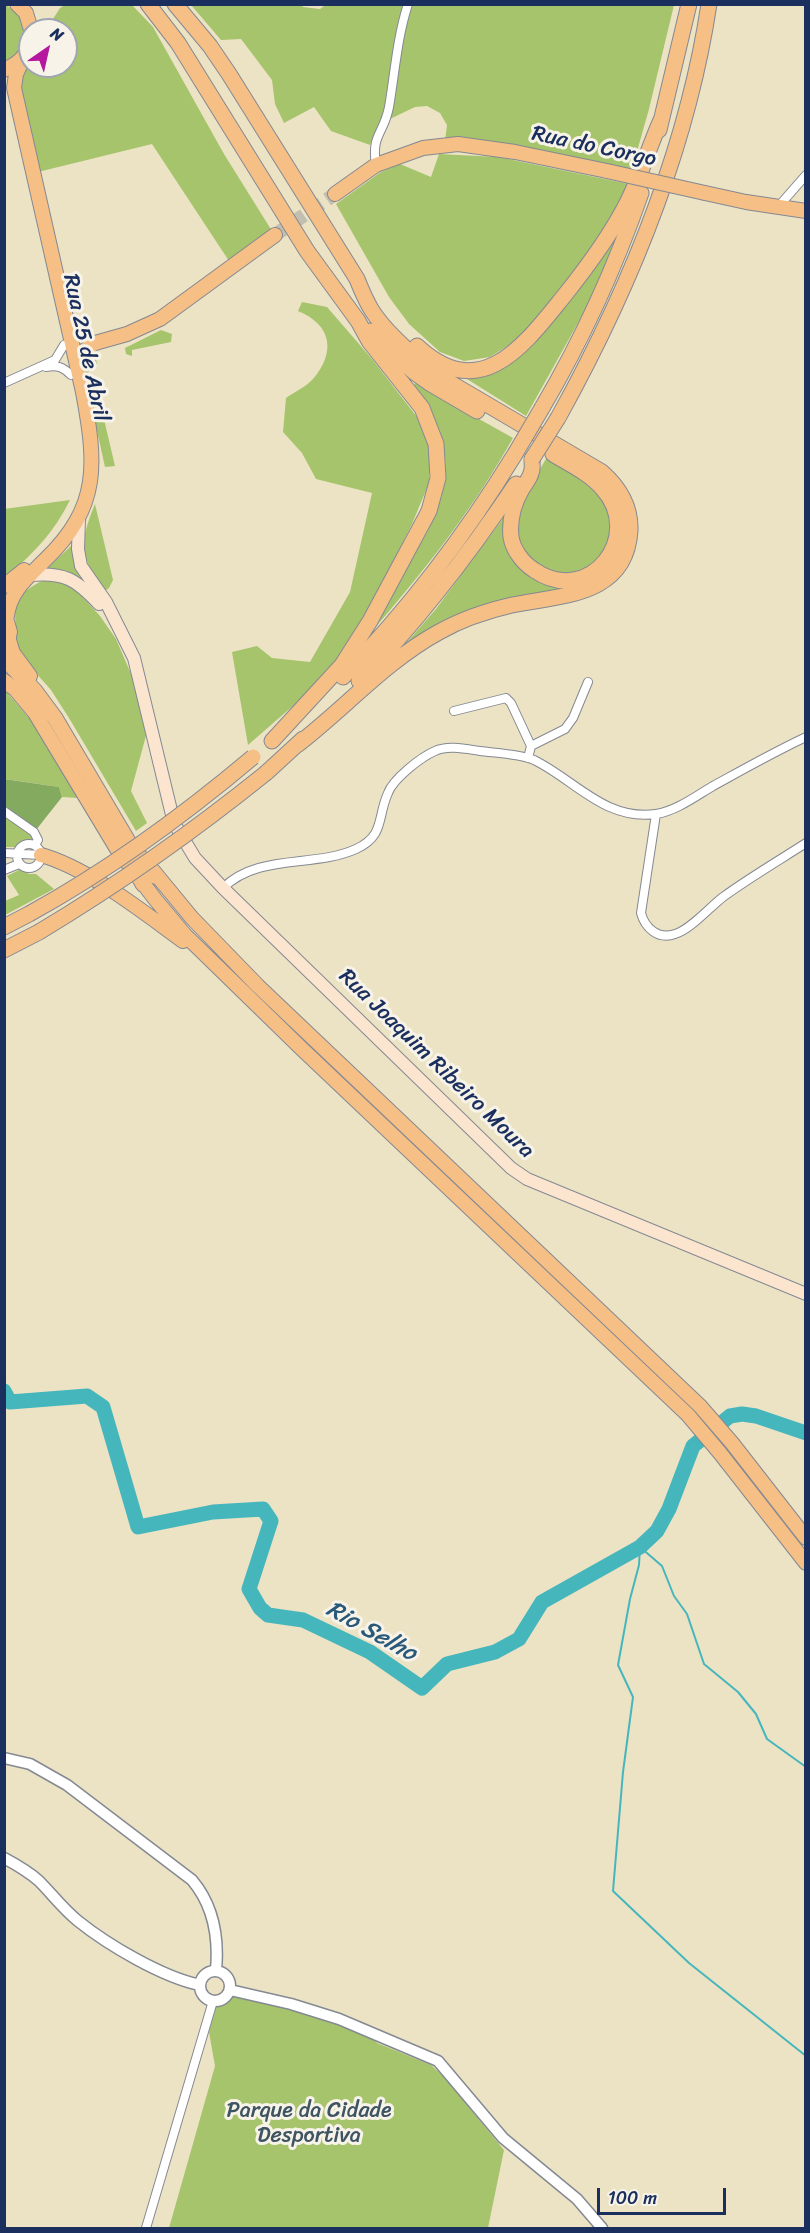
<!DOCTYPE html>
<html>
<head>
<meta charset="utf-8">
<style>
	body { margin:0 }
	#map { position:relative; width:810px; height:2233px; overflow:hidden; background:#ece3c5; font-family:Sriracha,sans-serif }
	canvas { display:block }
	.frame { position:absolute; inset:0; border:6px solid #1b2f5e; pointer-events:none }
	.north { position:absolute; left:18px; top:18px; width:60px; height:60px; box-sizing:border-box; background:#f7f3e8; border:2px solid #9fa5b1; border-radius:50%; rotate:34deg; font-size:16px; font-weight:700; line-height:24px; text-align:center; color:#1b2f5e }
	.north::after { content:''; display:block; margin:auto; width:21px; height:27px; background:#b5179e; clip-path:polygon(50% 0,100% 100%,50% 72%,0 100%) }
	.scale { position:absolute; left:597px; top:2188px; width:129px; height:27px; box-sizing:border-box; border:3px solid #1b2f5e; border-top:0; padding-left:8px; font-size:18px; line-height:21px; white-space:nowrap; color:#1b2f5e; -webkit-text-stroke:4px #f7f3e8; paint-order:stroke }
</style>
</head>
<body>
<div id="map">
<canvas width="810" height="2233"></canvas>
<div class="frame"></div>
<div class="north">N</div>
<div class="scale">100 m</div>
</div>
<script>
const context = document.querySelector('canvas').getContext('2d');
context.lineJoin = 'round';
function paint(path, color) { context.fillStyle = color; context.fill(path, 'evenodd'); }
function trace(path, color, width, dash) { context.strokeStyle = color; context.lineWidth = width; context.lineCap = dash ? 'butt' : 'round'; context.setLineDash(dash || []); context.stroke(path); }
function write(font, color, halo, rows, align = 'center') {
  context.font = font + ' Sriracha,sans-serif'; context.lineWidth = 6; context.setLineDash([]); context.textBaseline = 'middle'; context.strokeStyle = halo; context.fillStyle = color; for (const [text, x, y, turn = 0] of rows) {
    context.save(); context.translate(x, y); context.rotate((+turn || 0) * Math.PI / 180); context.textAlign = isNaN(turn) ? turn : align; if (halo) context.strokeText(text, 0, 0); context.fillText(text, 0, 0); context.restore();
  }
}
paint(new Path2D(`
	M301,4L303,7L320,9L327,4L405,5L390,71L383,117L370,145L331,131L314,107L284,123L275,104L272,80L241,39L221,40L191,5Z
	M5,5C23,13 35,40 17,56C14,59 8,61 5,63Z
	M65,5H132L153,27L224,154L272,231L229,261L152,144L38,172L21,87L23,74L30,63V66H66V30H46L60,8Z
	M412,5H674L649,109L632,169L524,148L445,141L447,125L440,113L427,106L415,107L390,119L400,45Z
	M439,154L498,157L629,184L607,226L577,269L520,338L490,357L464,361L440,352L409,324L389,297L336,204L381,172L400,164L431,177Z
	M616,237H619L588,305L526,416L459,374L491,373L505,368L518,358L539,337Z
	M302,302L327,307L372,359L417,417L429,443V483L412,524L370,607L342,655L302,698L248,745L232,652L257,646L272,658L310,662L350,592L372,493L316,479L302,453L283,432L286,398C294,392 306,387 313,379C336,352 332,325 298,311Z
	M161,330L172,334L171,342L132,350V356L126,354L125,348Z
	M95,354L97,364C80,373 89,384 94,399L99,398L115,466L105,467L84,372L87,361Z
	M415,383L513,438C472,511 421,575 367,637C377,618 386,599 397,580C405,565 416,552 424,538C456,480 452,437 414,385Z
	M547,457L583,479L605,500L613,527L607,550L589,569L558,575L532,563L517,540L516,520L533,481Z
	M70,500C55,531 32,556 5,577L4,509Z
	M95,504L113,580L109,588L105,591C79,556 79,543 95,504Z
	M504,517V531L517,562L579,585L401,649L436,609Z
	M72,545L75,566L81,579L67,572L48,568Z
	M46,579L61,581L77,591L100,616L116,639L131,674L144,713L147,732L131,791L147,823L136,831L69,718L51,690L20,655L17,649C17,612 5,598 46,579Z
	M4,689L35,725L78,798L62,797L59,787L5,779Z
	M5,815L24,829L34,838L16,847H5Z
	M21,869L29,874H36L54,889L5,915V901L19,895L7,876Z
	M234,1995L265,2000L369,2034L377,2043L431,2065L444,2077L504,2150L488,2228H169L215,2066L209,2032L215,2008Z`), '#a6c46c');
paint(new Path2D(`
	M4,779L59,787L62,797L36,830L5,808Z`), '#84aa60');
trace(new Path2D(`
	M640,1547L639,1565L630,1599L618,1665L633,1697L623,1772L613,1891L689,1963L806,2056
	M640,1547L662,1566L674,1596L687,1614L704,1664L738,1692L756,1714L767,1739L806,1767`), '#46b6bd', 2);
trace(new Path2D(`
	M4,1391L10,1402L87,1396L103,1407L138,1527L213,1512L263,1509L271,1521L249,1589L260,1608L268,1615L303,1620L370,1652L422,1688L447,1664L495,1652L519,1639L542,1602L640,1547L657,1531L669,1509L693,1446L730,1416L742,1414L756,1416L806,1433`), '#46b6bd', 15);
trace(new Path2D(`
	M275,235L335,194`), '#c2bfb0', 14, [14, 7]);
const minor = new Path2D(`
	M376,165C371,134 384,134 389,107C395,72 397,38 408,4
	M778,207L806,175
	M46,367C58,365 63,367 71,375
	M4,383L55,360L64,345
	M454,711L506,698L511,703L531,746L528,758
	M531,746L565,729L573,718L588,682
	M4,811L34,832L38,840L35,845
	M656,814L641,913C645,928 658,940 675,934C690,930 710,907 723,897C749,878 778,861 806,843
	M17 856a12 12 0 1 1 24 0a12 12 0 1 1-24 0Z
	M4,853L41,855
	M4,870L19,864
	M223,888C258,853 314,868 356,849C385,836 377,817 388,793C393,779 421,757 435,751C448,745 466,749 480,751C495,753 520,754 534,760C575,780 605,821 656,814C676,811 696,796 713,786C744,769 774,752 806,737
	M146,2228L213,2001`);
const tertiary = new Path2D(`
	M4,1758L30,1764L67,1785L192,1880C214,1906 219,1937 216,1970
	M4,1858C17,1865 28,1871 39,1881C52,1894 63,1909 78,1921C108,1945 162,1977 200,1985
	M200 1986a15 15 0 1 1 30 0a15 15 0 1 1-30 0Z
	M230,1990L291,2004L339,2019L438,2061L503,2138L577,2199L602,2228`);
const secondary = new Path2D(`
	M79,519L78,549L81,566L106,602L134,658L174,823L195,858L223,888L511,1168L527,1179L806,1294
	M30,575C64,572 76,579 99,604`);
const primary = new Path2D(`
	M17,4L26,13L31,30
	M4,70C17,64 25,58 30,44
	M705,193L746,202L806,211
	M335,194L376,165L423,148L458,144L515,152L607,171
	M77,366L85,350L95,343L127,334L160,319L275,235
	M4,586L24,570
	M4,611L10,632L6,649
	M7,616C10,591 28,577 45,560C101,506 96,463 83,392L14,88L16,74L24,57`);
const trunk = new Path2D(`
	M9,640L13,653L30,676
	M4,681L15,689L35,713L117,849L155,899L185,935L302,1049L688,1415L720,1453L806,1563
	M41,855C88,868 143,912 183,941
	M150,867L192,918L258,986L700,1406L732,1443L806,1538`);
const motorway = new Path2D(`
	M148,4L178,43L307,251L358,321L369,341L422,408L436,444L438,478L429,511L370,621L342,665L272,741
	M175,4L210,46L229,74L357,279C361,289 365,299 371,309C384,331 417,359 437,375L602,472C619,487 631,507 630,531C626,597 560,595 512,605C486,611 462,619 439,632C386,661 345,708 297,745
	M659,130L689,4
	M370,331L414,372L431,384L477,411
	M417,346C481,406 525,344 564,296C588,266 611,235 628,201C641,175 649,147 661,120
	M542,408C582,340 615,268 641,193
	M558,418C629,290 687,150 709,4
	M532,459C532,463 533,469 531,473C530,478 525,484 522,489C514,503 509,519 511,537C513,550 523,563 534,570C589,608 646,536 602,488C589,473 569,464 553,454
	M4,658L35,691L55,718L129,843L155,876
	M343,677C409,609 466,534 515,454
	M359,681C418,621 469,554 516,484
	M266,773L303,739
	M129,858L143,884
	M4,927L29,914
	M4,950L39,932`);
trace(minor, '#848992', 10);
trace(tertiary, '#848992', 13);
trace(secondary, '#848992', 14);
trace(primary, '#848992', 16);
trace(trunk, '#848992', 16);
trace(motorway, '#848992', 17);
trace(minor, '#fff', 8);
trace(tertiary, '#fff', 10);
trace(secondary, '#fbe5cf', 12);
trace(primary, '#f5bf86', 14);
trace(trunk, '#f5bf86', 14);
trace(motorway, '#f5bf86', 15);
const primaryBridge = new Path2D(`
	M607,171L705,193`);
const motorwayBridge = new Path2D(`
	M515,454L542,408
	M532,459L558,418
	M29,914C109,870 183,816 253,757
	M39,932C119,884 194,831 266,773`);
trace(primaryBridge, '#848992', 16, []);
trace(motorwayBridge, '#848992', 17, []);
trace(primaryBridge, '#f5bf86', 14);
trace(motorwayBridge, '#f5bf86', 15);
write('22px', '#1b2f5e', '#f7f3e8', [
	["Rua do Corgo",594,147,12],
	["Rua 25 de Abril",85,348,78],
	["Rua Joaquim Ribeiro Moura",436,1064,44]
]);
write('22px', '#3e5462', '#f7f3e8', [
	["Parque da Cidade",309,2111],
	["Desportiva",309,2136]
]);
write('italic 24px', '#28587a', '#f7f3e8', [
	["Rio Selho",371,1632,29]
]);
</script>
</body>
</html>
